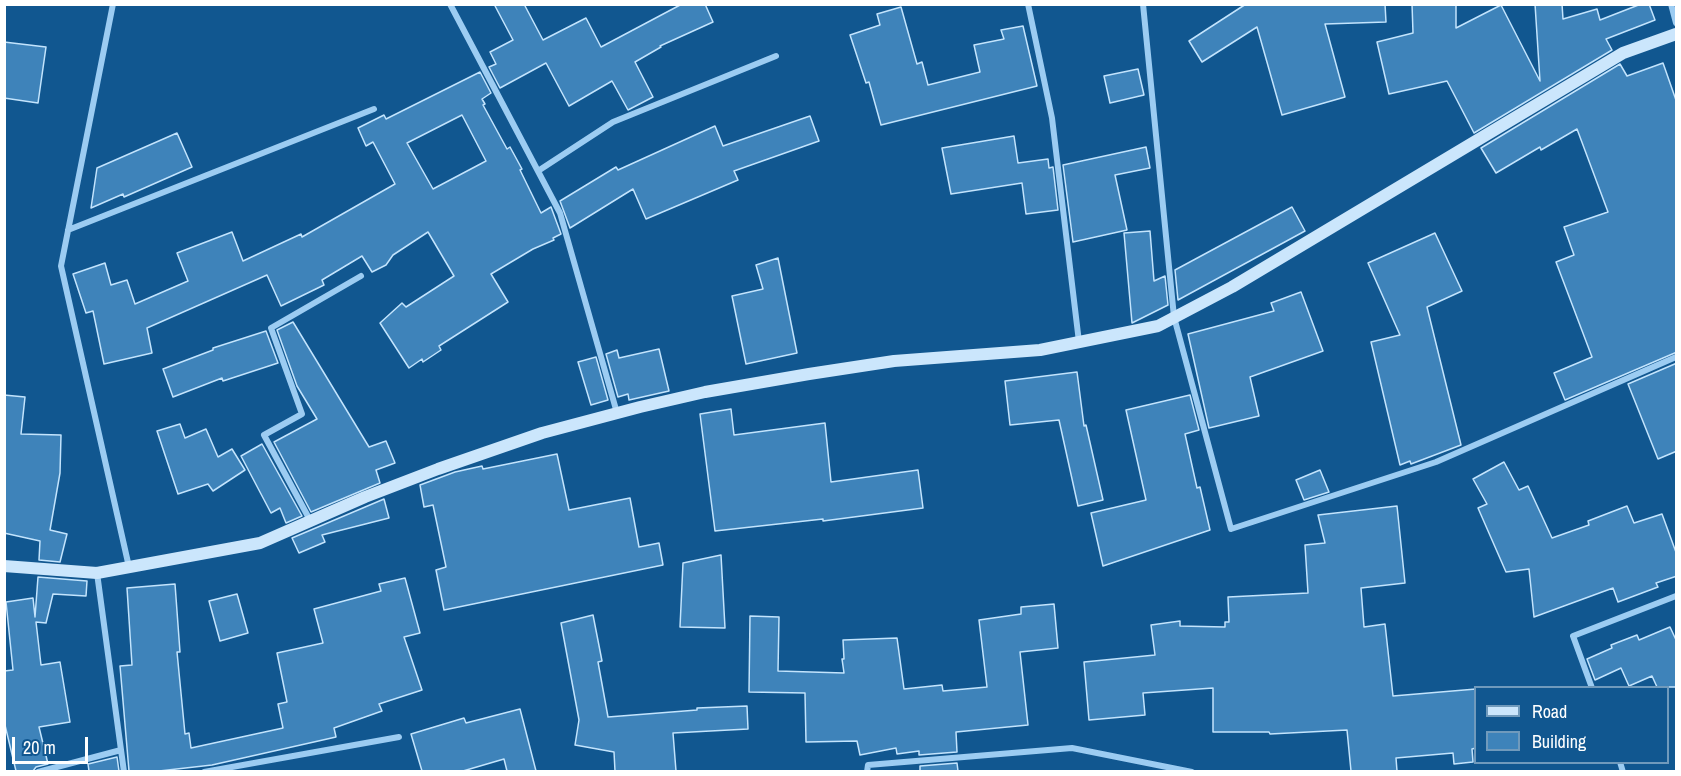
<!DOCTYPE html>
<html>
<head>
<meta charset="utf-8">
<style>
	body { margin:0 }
	#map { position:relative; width:1681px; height:776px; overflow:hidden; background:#115790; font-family:"Archivo Narrow",sans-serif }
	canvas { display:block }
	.frame { position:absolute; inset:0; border:6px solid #fff; pointer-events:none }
	.legend { position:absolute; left:1474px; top:686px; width:195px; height:78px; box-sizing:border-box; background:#115790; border:2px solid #709abc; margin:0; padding:8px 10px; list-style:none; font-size:18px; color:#fff }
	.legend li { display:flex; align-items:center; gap:12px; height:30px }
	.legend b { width:30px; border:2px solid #709abc }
	.scale { position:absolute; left:12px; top:737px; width:76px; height:27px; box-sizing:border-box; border:3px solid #fff; border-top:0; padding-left:8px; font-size:18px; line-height:21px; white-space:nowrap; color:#fff; -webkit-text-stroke:4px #115790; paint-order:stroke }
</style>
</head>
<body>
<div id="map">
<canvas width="1681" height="776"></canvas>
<div class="frame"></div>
<ul class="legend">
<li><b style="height:8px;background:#cbe6fc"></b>Road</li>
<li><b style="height:16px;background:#3e83ba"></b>Building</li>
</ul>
<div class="scale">20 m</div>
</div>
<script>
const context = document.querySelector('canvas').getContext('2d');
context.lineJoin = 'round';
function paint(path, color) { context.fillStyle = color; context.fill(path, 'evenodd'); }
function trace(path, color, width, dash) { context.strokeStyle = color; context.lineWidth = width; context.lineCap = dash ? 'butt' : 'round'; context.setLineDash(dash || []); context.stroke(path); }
const building = new Path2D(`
	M494,4H524L543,40L586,18L601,47L682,4H705L713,22L660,46L661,47L635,62L653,97L628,110L612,81L569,106L546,63L500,88L489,67L496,64L490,52L513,40Z
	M1246,4H1385L1386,22L1325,24L1345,97L1282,115L1257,27L1202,62L1189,41Z
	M1412,4H1456V28L1501,5L1540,81L1535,4H1562L1563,19L1597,9L1600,20L1641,4H1649L1655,20L1606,39L1612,50L1474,133L1447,81L1389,94L1377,42L1413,33Z
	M901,7L917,64L922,62L928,85L980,72L974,45L1004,39L1001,30L1023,26L1037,86L881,125L869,82L866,83L850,35L880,25L877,14Z
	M4,42L46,47L38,103L4,98Z
	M1663,63L1677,103V352L1565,400L1554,373L1592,357L1556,262L1574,255L1564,227L1608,212L1577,129L1541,150L1540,147L1496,173L1481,148L1620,64L1627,76Z
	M1138,69L1144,95L1110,103L1104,76Z
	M480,72L491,93L482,99L485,104L483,105L507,149L510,147L522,169L520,170L541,213L551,207L561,234L553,238L554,240L533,249L491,274L508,302L439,346L441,350L423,362L422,359L409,368L380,323L402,303L406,307L454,276L428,232L393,255L386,265L372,272L362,256L322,280L324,285L281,306L267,275L147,328L152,353L104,364L93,311L86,313L73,274L105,263L111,285L127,280L135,304L188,281L177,253L232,232L243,261L301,234L302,237L395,184L373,142L366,146L358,128L384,115L386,119ZM462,115L486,161L433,189L407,143Z
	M810,116L819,141L734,171L738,180L646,219L633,189L570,228L560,201L616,167L618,170L715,126L723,146Z
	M177,133L192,167L124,197L123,194L91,208L97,168Z
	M1014,136L1018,163L1048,159L1049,168L1053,167L1058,210L1026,214L1022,183L951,194L942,148Z
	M1146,147L1150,168L1115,175L1127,230L1073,242L1063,165Z
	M1292,207L1305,231L1178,300L1175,270Z
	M1150,231L1154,281L1165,276L1168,305L1132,323L1124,233Z
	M1435,233L1462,291L1427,307L1461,445L1411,464L1410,461L1400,465L1371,342L1400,335L1368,263Z
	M778,258L797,353L746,364L732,296L763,289L756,265Z
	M1301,292L1323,351L1250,377L1259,416L1209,428L1188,334L1274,311L1271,303Z
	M293,322L369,447L386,441L395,463L376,470L380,483L311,512L274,442L317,419L297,386L277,330Z
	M266,331L278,363L223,381L222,378L173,397L163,369L213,350V348Z
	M659,349L669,391L629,400L628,394L618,397L606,354L617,350L619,358Z
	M596,357L608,400L591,405L578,362Z
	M1677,363V451L1658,459L1628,384Z
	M1077,372L1084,426L1086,425L1103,500L1078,506L1059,420L1010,425L1005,381Z
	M4,395L25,397L21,434L61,435L60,473L50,530L67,534L60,562L39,560L40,541L4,533Z
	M1190,395L1199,430L1185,434L1197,488L1200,487L1210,530L1103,566L1091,513L1146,500L1126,410Z
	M731,409L734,435L825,423L831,482L918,470L923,508L823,521V519L715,531L700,414Z
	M180,424L185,438L206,429L218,457L232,449L245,470L213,491L208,484L178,494L157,431Z
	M262,444L302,516L286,523L280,508L271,513L241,456Z
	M557,454L569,510L630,498L639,547L659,543L663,565L444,610L436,570L446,567L433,505L424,507L420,485L455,472L482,466L483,469Z
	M1504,462L1519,490L1528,486L1552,538L1589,525L1588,521L1627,506L1634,523L1662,514L1677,555V576L1656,583L1658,587L1618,602L1613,588L1534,617L1529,569L1506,572L1478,508L1487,504L1473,479Z
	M1320,470L1329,492L1304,500L1296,480Z
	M384,499L389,518L322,535L325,542L299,553L292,538Z
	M1397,506L1405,583L1361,588L1364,627L1385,624L1393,696L1476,689V748L1472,749L1473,762L1454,764L1453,753L1396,758L1397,771H1351L1347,730L1270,734L1269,732H1213V688L1143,693L1145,715L1089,720L1084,662L1155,655L1151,625L1180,621V626L1225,627V622H1229L1228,597L1308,593L1305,545L1325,543L1318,515Z
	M721,555L725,628L680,627L683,563Z
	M38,577L87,581L86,596L53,594L46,623L36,622L41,665L60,662L70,722L39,727L48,764L36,767L33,771H16L4,721V671L13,670L6,602L33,598L35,617Z
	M405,578L420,633L404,637L422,690L379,704L382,711L334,728L336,737L212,765L159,771H129L120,666L132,665L127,588L175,584L180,652H177L185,734L189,733L191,748L283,728L278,704L287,702L277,653L323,643L314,609L381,591L379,584Z
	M237,594L248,633L220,641L209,601Z
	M1054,604L1058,648L1020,652L1028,725L956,732L957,752L919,755V751L897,754L896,748L860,755L857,741L806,742L805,693L749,692L750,616L779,617L778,671L844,673L842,659H844L843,640L897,638L904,689L942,685L943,691L987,687L979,620L1021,614V607Z
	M593,615L602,661L598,662L608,717L697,710V708L747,706L748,729L673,733L676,771H615L614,752L575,745L579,720L561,623Z
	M1670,627L1677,642V687H1657L1652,676L1629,686L1621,668L1595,680L1587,659L1612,648L1611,645L1637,635L1639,640Z
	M520,709L536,771H507L504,759L463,771H422L411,734L464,718L466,723Z
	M117,757L119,771H89L88,764Z
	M957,763L958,771H920V766Z`);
paint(building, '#3e83ba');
trace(building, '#c3e4fd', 1.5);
trace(new Path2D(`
	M113,4L61,266L129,567
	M450,4L560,213L617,413
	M1028,4L1052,118L1079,342
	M1143,4L1174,317L1231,529L1436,462L1676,357
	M1671,4L1676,23
	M538,171L613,122L776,56
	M68,230L374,109
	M311,522L264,435L302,414L271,328L361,276
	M97,573L124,772
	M1592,688L1573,636L1676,596
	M1620,762L1623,772
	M38,772L121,750
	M204,772L399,737
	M867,772L868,765L1072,748L1192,772`), '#9cccf2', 6);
trace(new Path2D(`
	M4,566L97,573L260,543L365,497L438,469L542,433L640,407L705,392L809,374L894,361L1040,350L1158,326L1232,287L1623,53L1676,34`), '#cbe6fc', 12);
</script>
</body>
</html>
